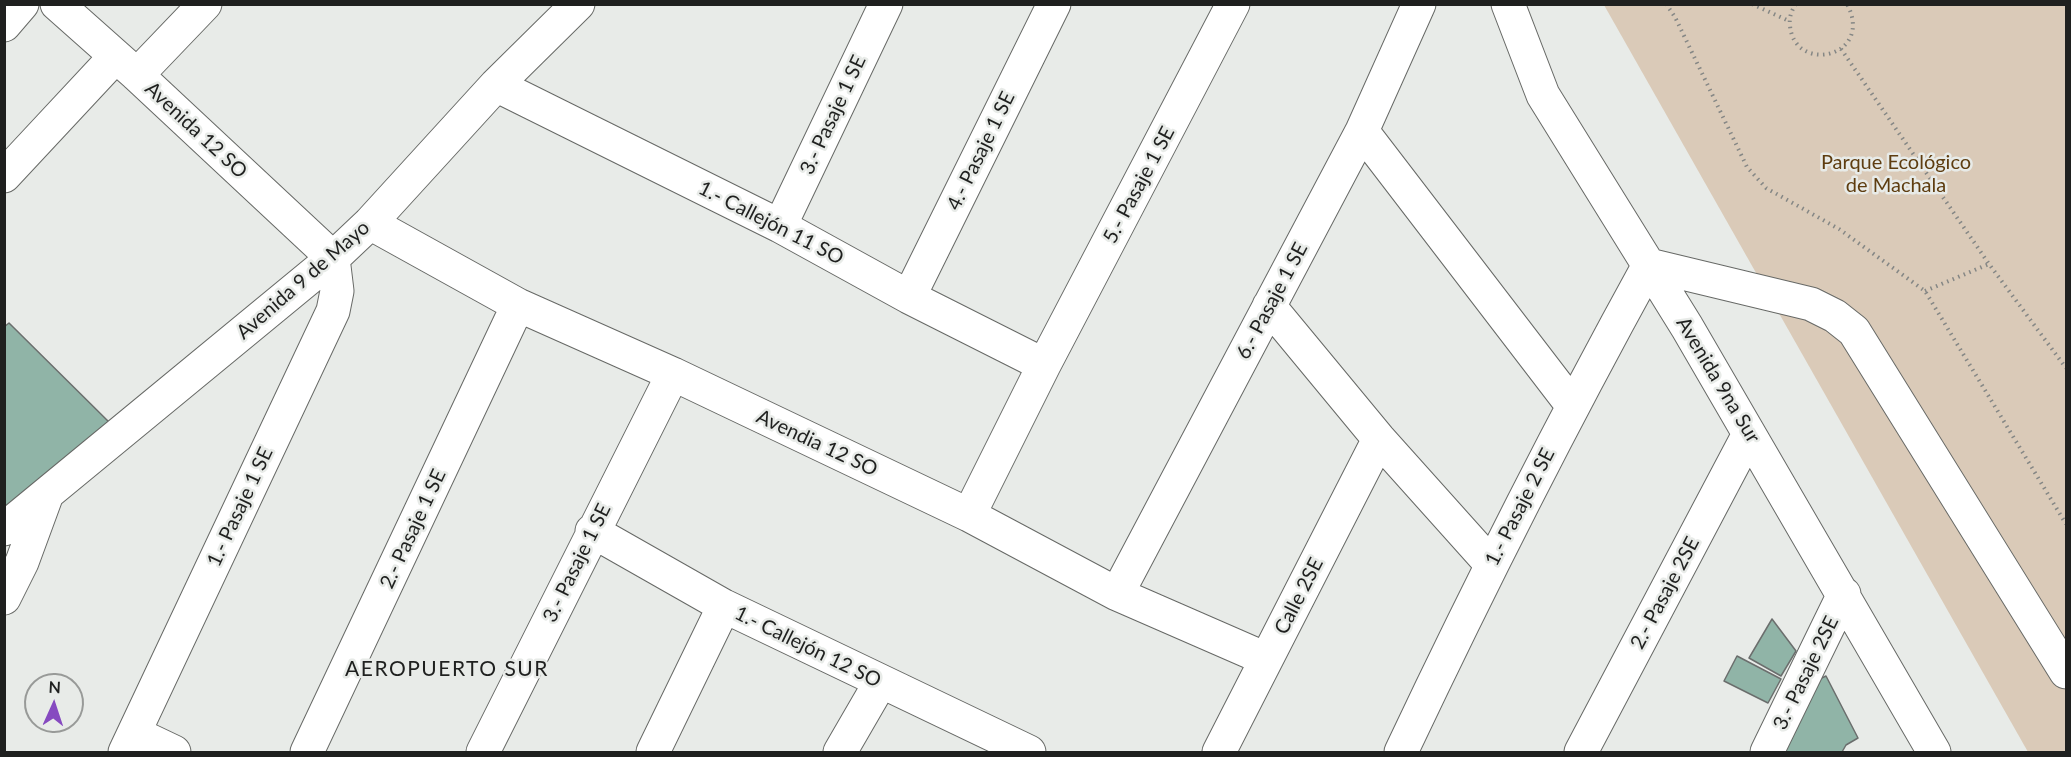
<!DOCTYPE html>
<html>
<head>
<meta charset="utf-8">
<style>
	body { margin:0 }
	#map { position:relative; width:2071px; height:757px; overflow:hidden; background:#e8ebe8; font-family:Lato,sans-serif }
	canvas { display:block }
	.frame { position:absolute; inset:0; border:6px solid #1f201f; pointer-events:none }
	.north { position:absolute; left:24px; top:673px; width:60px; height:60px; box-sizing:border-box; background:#e8ebe8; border:2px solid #989a98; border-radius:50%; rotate:3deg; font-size:16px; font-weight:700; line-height:24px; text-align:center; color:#1f201f }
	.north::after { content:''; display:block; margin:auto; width:21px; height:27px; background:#864ac0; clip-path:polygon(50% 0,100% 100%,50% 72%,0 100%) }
</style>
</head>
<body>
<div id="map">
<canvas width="2071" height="757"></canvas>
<div class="frame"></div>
<div class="north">N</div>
</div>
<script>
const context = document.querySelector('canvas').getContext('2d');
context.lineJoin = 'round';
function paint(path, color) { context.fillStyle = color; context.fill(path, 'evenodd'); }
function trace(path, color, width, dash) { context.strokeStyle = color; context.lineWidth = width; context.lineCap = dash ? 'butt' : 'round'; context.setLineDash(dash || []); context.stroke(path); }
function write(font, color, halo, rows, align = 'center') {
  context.font = font + ' Lato,sans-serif'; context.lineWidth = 5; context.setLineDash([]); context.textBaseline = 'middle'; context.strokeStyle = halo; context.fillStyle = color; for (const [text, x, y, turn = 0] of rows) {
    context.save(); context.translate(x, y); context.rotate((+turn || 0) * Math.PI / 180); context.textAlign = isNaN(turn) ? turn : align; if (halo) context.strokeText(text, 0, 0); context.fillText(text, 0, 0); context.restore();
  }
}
paint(new Path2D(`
	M1604,5H2066V752H2028Z`), '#dacab8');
const building = new Path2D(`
	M9,323L113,426L4,526V327Z
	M1772,619L1796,651L1781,676L1749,658Z
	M1737,656L1781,679L1768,703L1724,681Z
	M1826,676L1858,738L1846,745L1842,752H1776L1811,683Z`);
paint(building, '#90b4a7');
trace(building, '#6b6e6d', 1.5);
const minor = new Path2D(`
	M57,4L137,75L333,258L337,291L333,311L125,752
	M1508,4L1543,95L1687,327L1934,752
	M4,25L22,4
	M137,75L205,4
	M496,85L780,226L909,297L1044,365
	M1362,131L1572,405
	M4,176L115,57
	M370,223L518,305L673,374L969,515L1117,594L1266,659
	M780,226L886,4
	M909,297L1054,4
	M1269,306L1379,439L1491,564
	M969,515L1044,365L1233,4
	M4,529L333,258L370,223L496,85L578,4
	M592,531L724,606L1029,752
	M1117,594L1362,131L1419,4
	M4,598L22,562L47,494
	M134,733L174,752
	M307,752L518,305
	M483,752L673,374
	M653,752L724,606
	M840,752L880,683
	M1219,752L1379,439
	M1401,752C1479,587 1561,425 1649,265L1811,304L1835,316L1854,331L2066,672
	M1581,752L1749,434
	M1767,752L1844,594`);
trace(minor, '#676966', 35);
trace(new Path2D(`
	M1666,4L1675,17L1747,167L1766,188L1839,229L1925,291L2066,524
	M1752,4L1789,21
	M1796,4C1791,11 1789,18 1790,26C1795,75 1875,57 1847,4
	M1841,49L1989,264L2066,368
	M1925,291L1989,264`), '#858785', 4, [1.5, 4.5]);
trace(minor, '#fff', 33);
write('20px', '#1f201f', '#e8ebe8', [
	["3.- Pasaje 1 SE",833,115,-65],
	["Avenida 12 SO",196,130,43],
	["4.- Pasaje 1 SE",981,151,-64],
	["5.- Pasaje 1 SE",1139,185,-62],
	["1.- Callejón 11 SO",771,223,27],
	["Avenida 9 de Mayo",303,280,-41],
	["6.- Pasaje 1 SE",1272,301,-62],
	["Avenida 9na Sur",1718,380,59],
	["Avendia 12 SO",817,443,25],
	["1.- Pasaje 1 SE",240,507,-65],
	["1.- Pasaje 2 SE",1520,507,-63],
	["2.- Pasaje 1 SE",413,529,-65],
	["3.- Pasaje 1 SE",577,563,-64],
	["2.- Pasaje 2SE",1665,593,-62],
	["Calle 2SE",1299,596,-63],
	["1.- Callejón 12 SO",808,647,26],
	["3.- Pasaje 2SE",1806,673,-64]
]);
write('20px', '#5e3d10', '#e8ebe8', [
	["Parque Ecológico",1896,163],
	["de Machala",1896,186]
]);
context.letterSpacing = '1.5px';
write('21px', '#1f201f', '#e8ebe8', [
	["AEROPUERTO SUR",447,669]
]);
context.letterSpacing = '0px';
</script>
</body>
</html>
